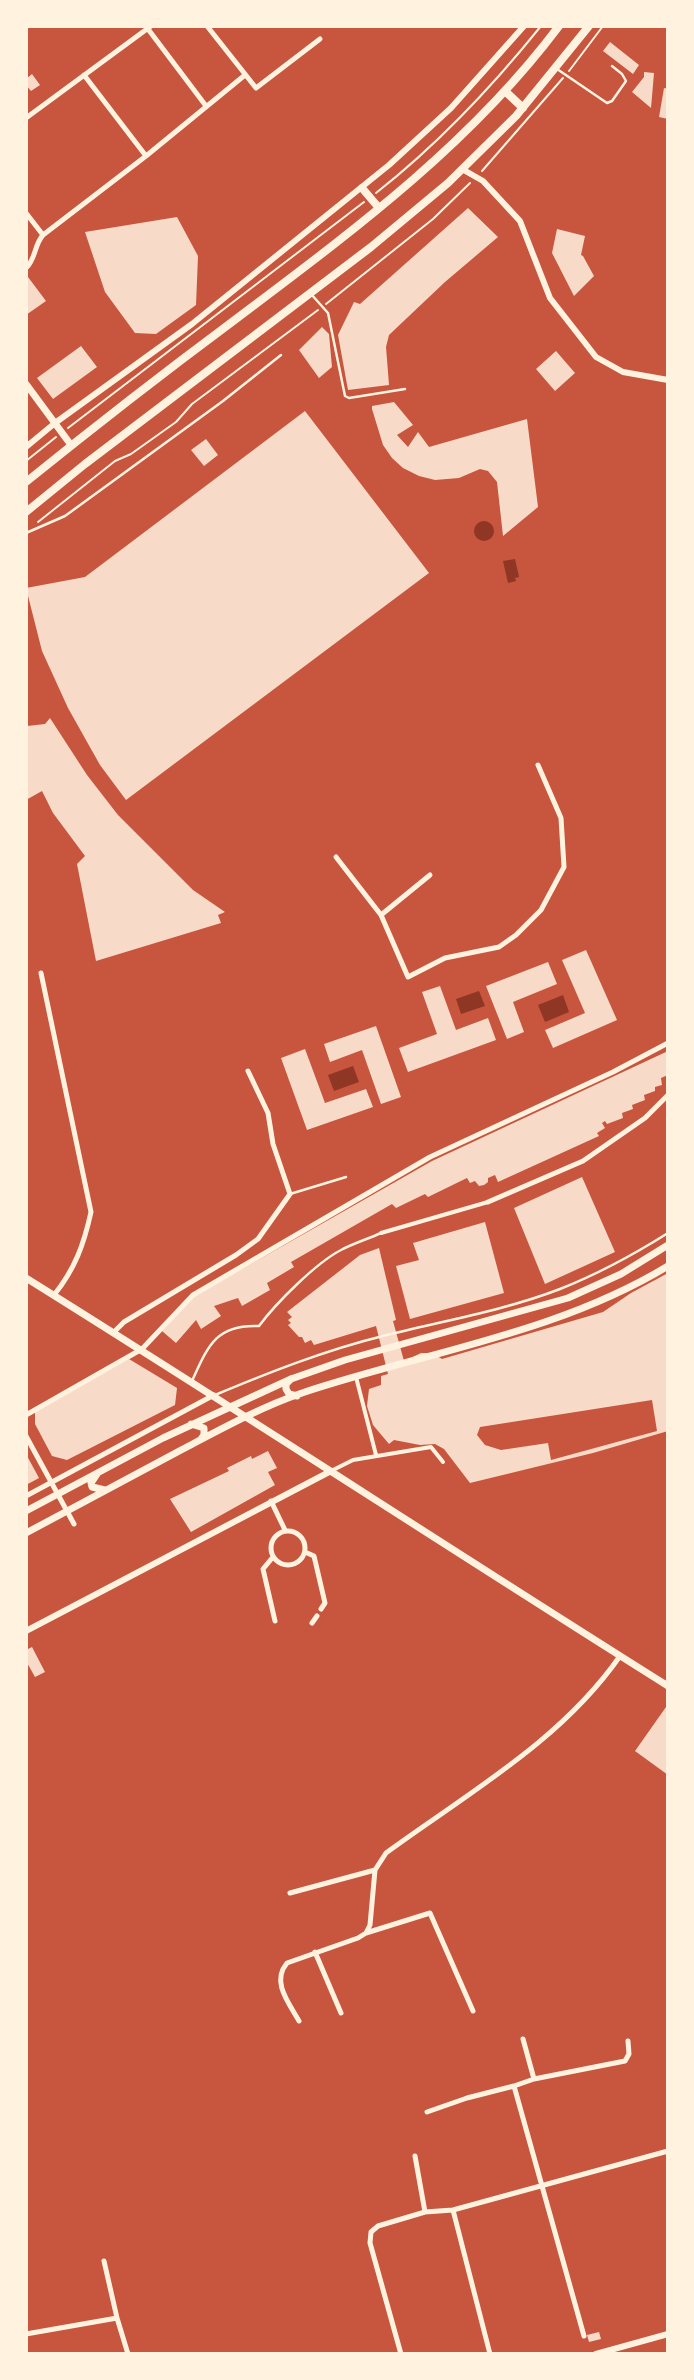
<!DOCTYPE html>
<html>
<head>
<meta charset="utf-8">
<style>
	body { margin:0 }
	#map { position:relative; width:694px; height:2380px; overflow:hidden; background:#c8553d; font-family:"Source Serif 4",serif }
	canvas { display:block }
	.frame { position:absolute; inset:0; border:28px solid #fff3e0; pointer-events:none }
</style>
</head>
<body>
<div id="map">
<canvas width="694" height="2380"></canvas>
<div class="frame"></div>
</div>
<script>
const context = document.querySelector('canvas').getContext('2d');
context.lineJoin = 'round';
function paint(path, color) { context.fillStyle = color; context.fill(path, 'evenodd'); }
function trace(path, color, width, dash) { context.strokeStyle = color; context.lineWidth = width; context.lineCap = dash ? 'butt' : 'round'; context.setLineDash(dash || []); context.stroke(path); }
paint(new Path2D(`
	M474 531a10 10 0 1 1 20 0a10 10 0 1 1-20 0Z
	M515,559L519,577L515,578L516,581L508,583L503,561Z
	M479,991L485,1006L461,1014L456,999Z
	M563,995L569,1012L545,1022L538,1005Z
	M353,1066L359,1082L334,1091L328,1075Z`), '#8f3625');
paint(new Path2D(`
	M610,42L639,65L633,74L603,51Z
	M644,72L654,73L651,108L632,92L644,77Z
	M32,74L40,85L31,91L26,85V79Z
	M664,88L668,89V119L659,117Z
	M468,208L498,237L445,282L389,335L386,347L389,385L348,390L338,335L354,302L360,304Z
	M177,217L198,256L196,305L156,334L135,333L105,292L85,232Z
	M557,229L585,236L581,255L583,256L594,276L574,296L552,253Z
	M28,277L46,301L26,315V278Z
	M322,327L329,334L332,367L319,378L299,350Z
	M81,346L97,367L53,399L37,378Z
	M556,351L575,373L555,391L536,369Z
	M394,402L413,425L397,435L408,447L418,432L429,447L527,419L538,507L503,536L497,482L488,471L480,469L459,478L435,480L419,476L403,468L392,458L383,445L372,409V406Z
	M305,411L429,573L126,800L100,765L68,708L42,651L26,588L85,577Z
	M206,439L218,455L204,466L191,450Z
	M50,718L87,775L118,815L193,890L225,912L218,915L221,923L96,961L77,864L85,856L53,813L42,791L26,800L27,726L45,724Z
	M586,950L617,1020L553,1048L545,1030L585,1013L562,960Z
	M548,962L557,984L513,1002L524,1032L507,1039L486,986Z
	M440,986L456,1030L488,1018L496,1040L408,1072L399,1048L437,1034L422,992Z
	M376,1026L401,1097L381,1104L362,1050L330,1062L324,1044Z
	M305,1049L325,1103L366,1089L373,1107L307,1130L281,1058Z
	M668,1051V1075L661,1078L662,1085L655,1087V1091L644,1095L645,1100L632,1105L633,1109L622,1113L623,1118L607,1124L605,1121L602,1123L605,1128L597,1133L599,1136L498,1182L495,1175L488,1178V1182L484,1185L479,1186L475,1181L470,1183L467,1178L428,1197L425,1194L396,1208L392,1204L291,1262L294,1267L267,1283L270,1290L242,1306L238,1298L214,1306L221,1316L201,1329L196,1320L176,1343L162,1331L193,1297L432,1161Z
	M582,1177L615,1252L545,1284L514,1208Z
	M485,1222L504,1293L410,1319L396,1266L419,1260L413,1243Z
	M379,1248L396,1320L393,1321L404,1361L421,1353H432L442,1359L603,1312L631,1293L668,1273V1431L593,1453L470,1483L444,1449L435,1444L420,1445L394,1440L389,1444L373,1425L367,1406L369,1389L381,1385V1376L388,1374L376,1326L314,1345L311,1340L305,1343L302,1337H299L288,1325L291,1323L288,1320L292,1317L287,1312L360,1255ZM652,1400L657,1431L551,1460L548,1443L501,1450L485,1445L477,1435L480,1427Z
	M129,1359L177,1388L175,1405L67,1460L52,1456L35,1424V1412Z
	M268,1451L277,1468L268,1472L275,1485L191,1532L170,1499L229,1471L227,1468L251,1456L252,1459Z
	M26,1454L39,1478L26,1485Z
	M32,1647L45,1672L35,1677L26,1661V1650Z
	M666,1707L668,1708V1775L635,1751Z
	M599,2332L601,2339L589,2342L587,2335Z`), '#f7dbc8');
trace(new Path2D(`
	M569,71L603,26
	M482,171L563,78
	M376,193C437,145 492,87 541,26
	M326,304L433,219L470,183
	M68,428L364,202
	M26,461L56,437
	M38,522L115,461L131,454L176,422L192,404L318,310`), '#fff3e0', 2);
trace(new Path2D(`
	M557,69L607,103L612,101L626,81L622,74L612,66
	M311,294L328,313L345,396L349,398L405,389
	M26,533L65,516L223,401L281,355
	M290,1194L346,1177
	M192,1381C208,1346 216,1324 259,1326C276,1303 316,1263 341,1250C354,1243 368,1239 381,1233
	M215,1395C270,1372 326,1350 383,1336C442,1321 503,1311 560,1289C598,1274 633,1255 668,1233`), '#fff3e0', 2.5);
trace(new Path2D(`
	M381,1233L488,1202
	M356,1377L376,1455
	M331,1471L353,1460L431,1447L443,1462`), '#fff3e0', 4);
trace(new Path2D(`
	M207,26L256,88L320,39
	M148,29L206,106
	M84,75L146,156
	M26,118L151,26
	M26,213L43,235
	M26,268C36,259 34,245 43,235L146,156L245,75
	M336,857L381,915L408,977L445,958L499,947L516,935L541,910L564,867L561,818L538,765
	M381,915L430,875
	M41,973L91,1212C84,1244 75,1269 54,1295
	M488,1202L583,1161L645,1118L668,1095
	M114,1332L124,1322L236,1255L258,1239L290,1194L273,1144L268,1113L248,1071
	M26,1415L142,1349L193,1295L430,1157L613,1072L668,1043
	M26,1436L74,1524
	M26,1496L214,1395
	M271,1501L285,1530
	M271 1548a17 17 0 1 1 34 0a17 17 0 1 1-34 0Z
	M305,1552L314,1556L325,1603L321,1609
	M273,1557L263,1569L275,1621
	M312,1623L317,1616
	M290,1893L375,1870
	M366,1933L430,1913L473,2011
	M315,1952L341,2013
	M299,2021C289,2003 271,1982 287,1963L358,1938L366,1933L370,1925L375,1870L386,1853C468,1793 561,1741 620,1656
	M523,2039L534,2079
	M427,2112L467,2098L514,2086
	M415,2156L425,2212
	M453,2210L490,2354
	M104,2261L117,2318
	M26,2334L117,2318L128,2354
	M584,2336L514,2086L534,2079L625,2061L629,2054L628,2041
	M401,2354L370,2243L371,2232L378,2226L425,2212L453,2210L668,2151`), '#fff3e0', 5);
trace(new Path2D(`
	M462,169L483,181L520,221L550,298L596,357L623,372L668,380
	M26,447L55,423L192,324L389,165L451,108L524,26
	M26,1631L331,1471
	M596,2354L668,2334`), '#fff3e0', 6);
trace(new Path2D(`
	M26,384L71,445
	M26,1278C241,1412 453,1551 668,1686
	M291,1379L286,1384V1389L289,1394L297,1396
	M191,1424L204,1428V1435L201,1439
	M97,1474L91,1483L92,1487L105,1490
	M26,1511L163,1438L291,1379L345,1360L568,1298L621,1274L668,1245
	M26,1533C78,1505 130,1477 183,1449C221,1429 261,1407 302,1393C425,1352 556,1334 668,1266`), '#fff3e0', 7);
trace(new Path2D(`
	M505,91L523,108
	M362,188L379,208
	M26,482C94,427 162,374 232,322C350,233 469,146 559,26
	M26,512L85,464L371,247L448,183L516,116L589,26`), '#fff3e0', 8);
</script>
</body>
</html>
